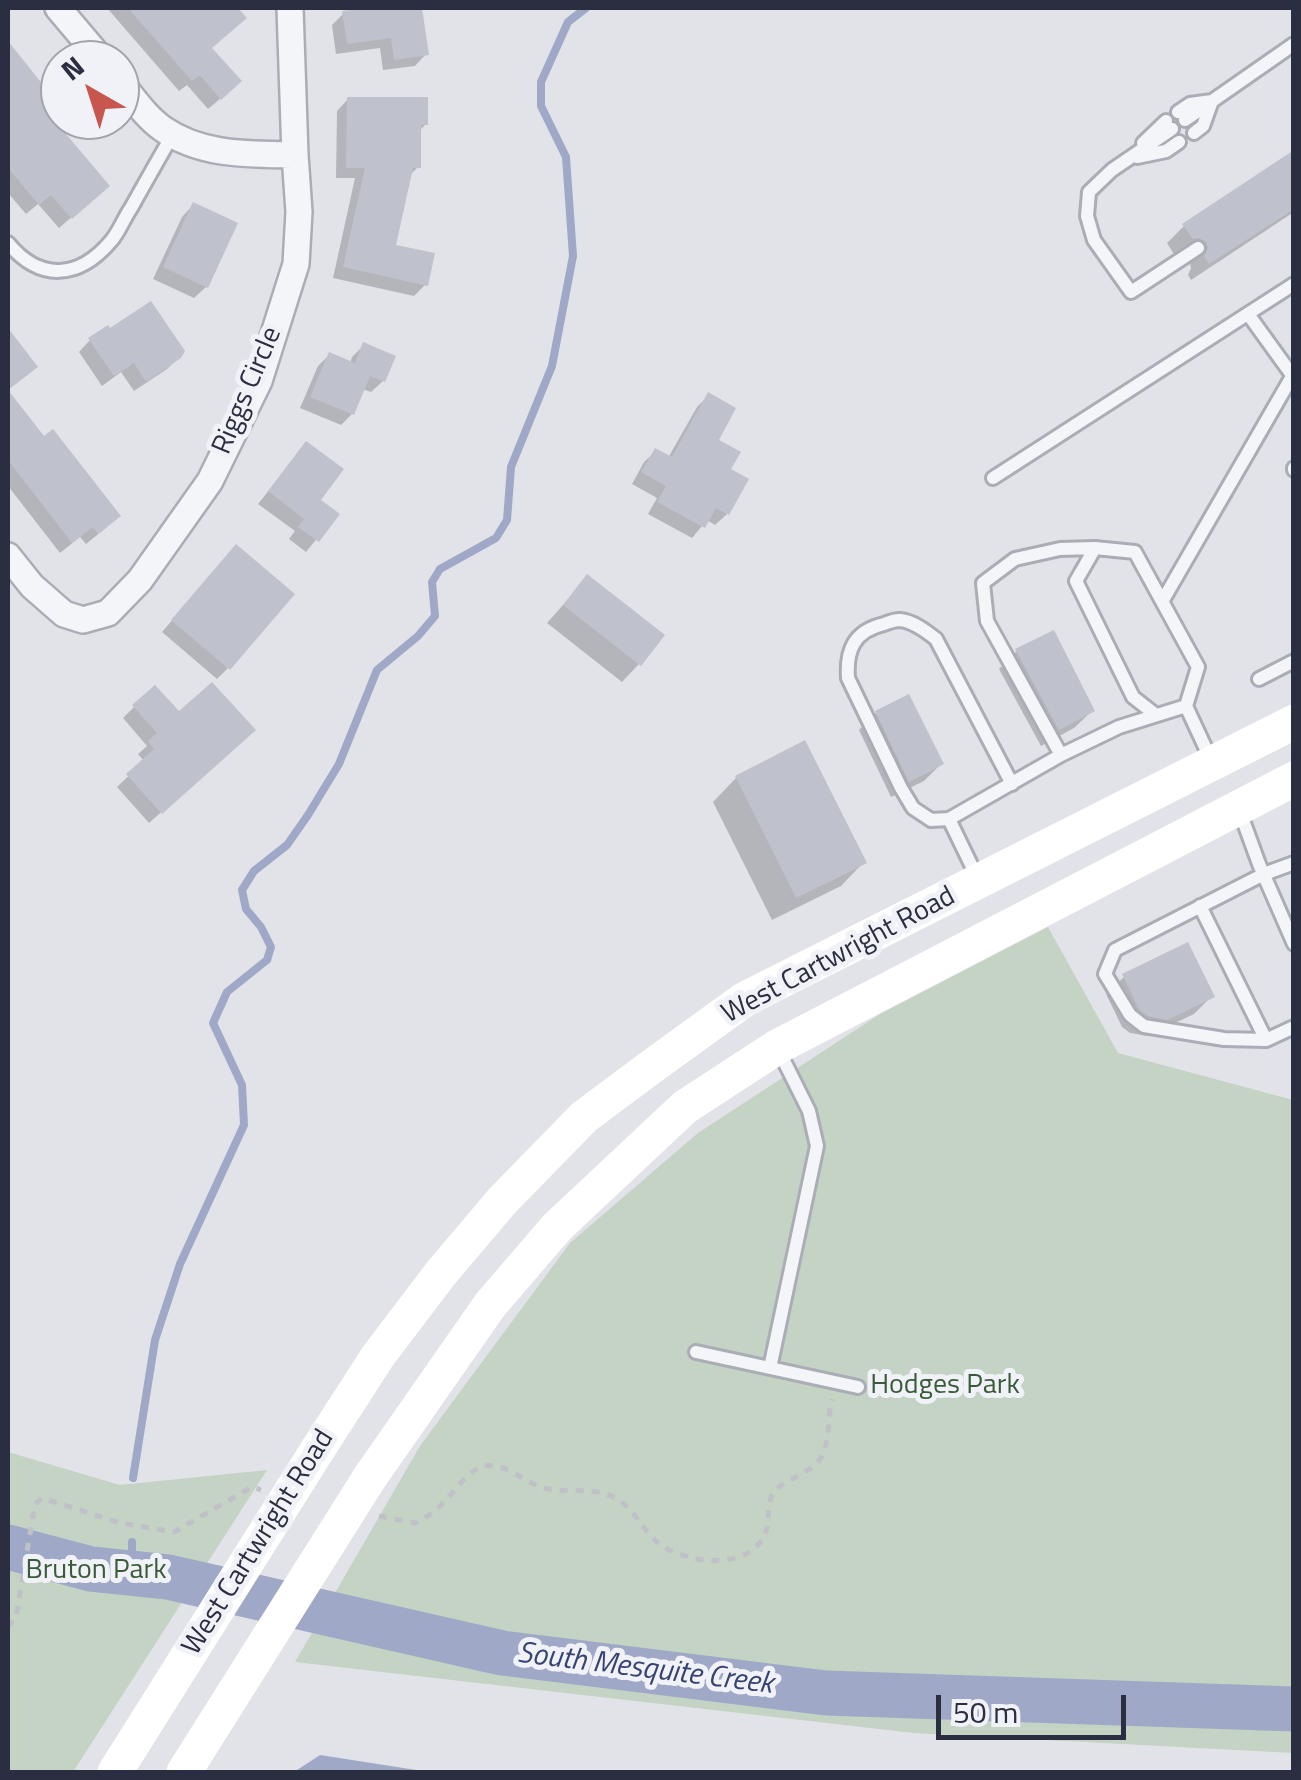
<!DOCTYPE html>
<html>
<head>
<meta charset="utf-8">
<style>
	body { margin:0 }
	#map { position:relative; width:1301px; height:1780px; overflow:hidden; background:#e2e3e9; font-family:"Titillium Web",sans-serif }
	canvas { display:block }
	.frame { position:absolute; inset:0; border:10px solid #2b2e40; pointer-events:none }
	.north { position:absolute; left:40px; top:40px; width:100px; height:100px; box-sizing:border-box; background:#f1f2f7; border:2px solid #a2a4ae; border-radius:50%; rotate:321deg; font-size:28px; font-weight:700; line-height:40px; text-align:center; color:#2b2e40 }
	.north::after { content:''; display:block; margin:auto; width:35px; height:45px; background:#c7574e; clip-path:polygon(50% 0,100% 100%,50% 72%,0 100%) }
	.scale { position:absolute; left:936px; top:1695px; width:190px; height:45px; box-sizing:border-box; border:5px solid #2b2e40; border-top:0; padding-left:12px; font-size:30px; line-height:35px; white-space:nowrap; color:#2b2e40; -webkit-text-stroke:8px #f1f2f7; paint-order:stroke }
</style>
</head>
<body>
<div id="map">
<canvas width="1301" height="1780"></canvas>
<div class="frame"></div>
<div class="north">N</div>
<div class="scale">50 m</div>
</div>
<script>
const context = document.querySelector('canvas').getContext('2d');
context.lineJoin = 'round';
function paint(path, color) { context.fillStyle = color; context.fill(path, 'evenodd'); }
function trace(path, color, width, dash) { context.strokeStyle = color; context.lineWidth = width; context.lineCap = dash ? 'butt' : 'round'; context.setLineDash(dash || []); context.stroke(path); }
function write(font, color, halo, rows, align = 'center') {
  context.font = font + ' "Titillium Web",sans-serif'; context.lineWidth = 10; context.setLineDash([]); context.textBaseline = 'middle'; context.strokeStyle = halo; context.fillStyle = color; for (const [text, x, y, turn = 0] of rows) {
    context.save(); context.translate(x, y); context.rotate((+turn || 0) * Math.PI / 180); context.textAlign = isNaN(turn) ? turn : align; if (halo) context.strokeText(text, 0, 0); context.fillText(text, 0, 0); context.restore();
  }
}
paint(new Path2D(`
	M1048,927L1118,1053L1293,1100V1753L914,1733L295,1662L420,1446L570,1243L698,1133L880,1014Z
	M8,1452L120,1485L267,1470L73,1772H8Z`), '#c4d3c3');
paint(new Path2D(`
	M320,1755L429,1772H294Z`), '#9fa9c7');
paint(new Path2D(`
	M107,8H234L243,18L210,48L227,93L208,109L187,85L179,91Z
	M365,8H420L426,54L415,66L383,70L380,48L336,54L332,25L344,13L365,10Z
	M8,44L60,110V120L69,121L59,130L95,197L59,228L38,204L26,214L8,193Z
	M348,99L426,124L419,131L418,167L409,176L393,247L426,284L414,296L333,278L355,178H336L337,111Z
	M1294,153V212L1191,280L1188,275L1191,268L1189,259L1175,256L1167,243L1184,226Z
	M193,205L206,287L194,298L153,279L182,217Z
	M90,340L179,357L167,369L134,391L121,372L102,386L79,352Z
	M364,345L383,381L371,392L362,389L352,414L341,425L300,408L318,366L329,355L350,363L352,357Z
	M8,394L107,527L86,544L80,537L60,553L8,486Z
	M708,396L715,441L727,470L745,480L727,514L715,525L707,520L692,538L648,514L657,498L632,484L644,462L656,451L668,458L697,407Z
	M306,444L317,500L336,515L306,552L289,539L295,531L258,504Z
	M225,559L228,668L217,679L162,632Z
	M587,578L639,664L622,682L547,623Z
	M1017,651L1092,711L1074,728L1041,746L999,669Z
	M134,707L241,741L149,823L117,787L144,761L138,754L147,746L123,718Z
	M876,713L941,764L924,781L891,797L859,730Z
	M736,778L864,862L841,886L772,920L713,802Z
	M1124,977L1212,996L1194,1014L1148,1036L1130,1033L1122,1027L1106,994Z`), '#0003');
trace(new Path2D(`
	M133,1478L155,1340L180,1264L244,1125L242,1085L213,1023L227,992L267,960L271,947L261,927L246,909L242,890L254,871L287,845L308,815L339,764L377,670L418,636L435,616L432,582L440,569L496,538L507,520L511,467L552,366L573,256L566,157L541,106V82L568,22L586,8
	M132,1574V1542`), '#9fa9c7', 8);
trace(new Path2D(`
	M8,1547L91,1569L168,1577L502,1653L826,1693L1294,1709`), '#9fa9c7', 45);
paint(new Path2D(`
	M128,8H238L247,18L212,48L242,81L221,100L200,75L192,81Z
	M366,8H422L429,55L394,60L391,38L347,44L342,11Z
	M8,41L60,106V127L110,186L72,219L51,195L39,205L8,168Z
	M347,97H428V125H421V168H413L396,245L435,253L428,286L343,267L365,168H346Z
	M1294,150V209L1209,264L1204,256L1208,248L1206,242L1198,238L1193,239L1182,224Z
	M193,202L238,223L208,288L163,267Z
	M151,301L185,351L181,358L146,382L134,363L114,376L88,338L108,325L110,328Z
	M8,328L38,367L8,390L44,436L53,429L121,516L98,534L93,527L72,543L8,460Z
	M363,342L396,356L385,382L370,376L354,415L310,397L329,352L355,363Z
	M708,392L736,408L719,440L741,452L731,469L749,479L729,515L716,508L705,528L657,502L666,486L641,472L655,448L672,457Z
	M306,441L344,469L321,500L340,514L319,542L298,527L304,519L268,491Z
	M236,544L295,594L230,670L171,620Z
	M587,574L665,635L641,666L563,605Z
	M1054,630L1095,711L1059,730L1015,649Z
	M212,682L256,730L162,814L126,774L154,749L148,741L157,733L132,705L155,685L179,711Z
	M909,694L944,764L909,782L875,711Z
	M805,740L867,863L796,898L735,776Z
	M1188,942L1215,997L1167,1020L1148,1016L1139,1009L1122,974Z`), '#bfc1cc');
const lane = new Path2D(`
	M1178,112L1190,104L1212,101L1203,126L1194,133
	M1185,120L1294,44
	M1172,129L1112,170L1089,192L1087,216L1094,240L1131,292L1198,248
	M1143,143L1166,121
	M1137,157L1166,151L1179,142
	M8,243C40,282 79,279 111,241C119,232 124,218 131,208C145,183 159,158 173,134
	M1248,314L1292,375
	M1294,468V470
	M993,478L1294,284
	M1095,548L1076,581L1133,697L1156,715
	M1163,600L1294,373
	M1259,679L1294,661
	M1186,706L1119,727L1061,755L987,621L983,583L1015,559L1060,549L1095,548L1135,552L1198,667L1186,706L1212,762
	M1240,812L1259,864L1294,944
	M949,819L1061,755
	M1294,863L1264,874L1115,950L1105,974L1130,1015L1144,1026L1224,1039L1266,1040L1294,1027
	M978,879L949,819L931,820L913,808L901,788L848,678C846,650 854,631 884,624C889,622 894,620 900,620C913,621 926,631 936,639L1012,784
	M1200,906L1266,1040
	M696,1352L858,1387
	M770,1368L817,1146L809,1111L778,1049`);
const street = new Path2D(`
	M58,8L102,60
	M120,82C133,98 146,117 163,129C202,156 249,154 295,155
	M8,556L32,586L64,614L83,620L108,613L140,580L210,481L259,381L296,264L299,212L295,155L290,8`);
trace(lane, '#abadb6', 18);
trace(street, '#abadb6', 30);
trace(new Path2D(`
	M379,1516L415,1523C424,1518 433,1514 440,1506C453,1494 467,1470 485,1466C504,1462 523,1481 541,1487C564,1495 593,1485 615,1498C633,1507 642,1529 657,1542C683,1563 740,1571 762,1540C771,1527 766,1509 772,1495C779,1481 809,1475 820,1459C831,1442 827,1418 832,1399
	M8,1627L16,1617L35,1504L42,1498L120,1523L174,1532L252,1487L261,1490`), '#c0c1c8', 5, [8, 8]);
trace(lane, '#f4f5f8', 12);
trace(street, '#f4f5f8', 25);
trace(new Path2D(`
	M318,1449L378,1356L441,1273L502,1201L584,1117L651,1067L745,999L1294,722
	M370,1477L490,1305L557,1227L685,1107L777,1047L1294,779`), '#fff', 35);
trace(new Path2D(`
	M115,1772L318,1449
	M184,1772L370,1477`), '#fff', 35);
write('28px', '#2b2e40', '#f1f2f7', [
	["Riggs Circle",248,391,-67],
	["West Cartwright Road",839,956,-28],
	["West Cartwright Road",259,1543,-58]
]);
write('28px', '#395b3a', '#f1f2f7', [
	["Hodges Park",945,1386],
	["Bruton Park",96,1571]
]);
write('italic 30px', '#374472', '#f1f2f7', [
	["South Mesquite Creek",645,1670,7]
]);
</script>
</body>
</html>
